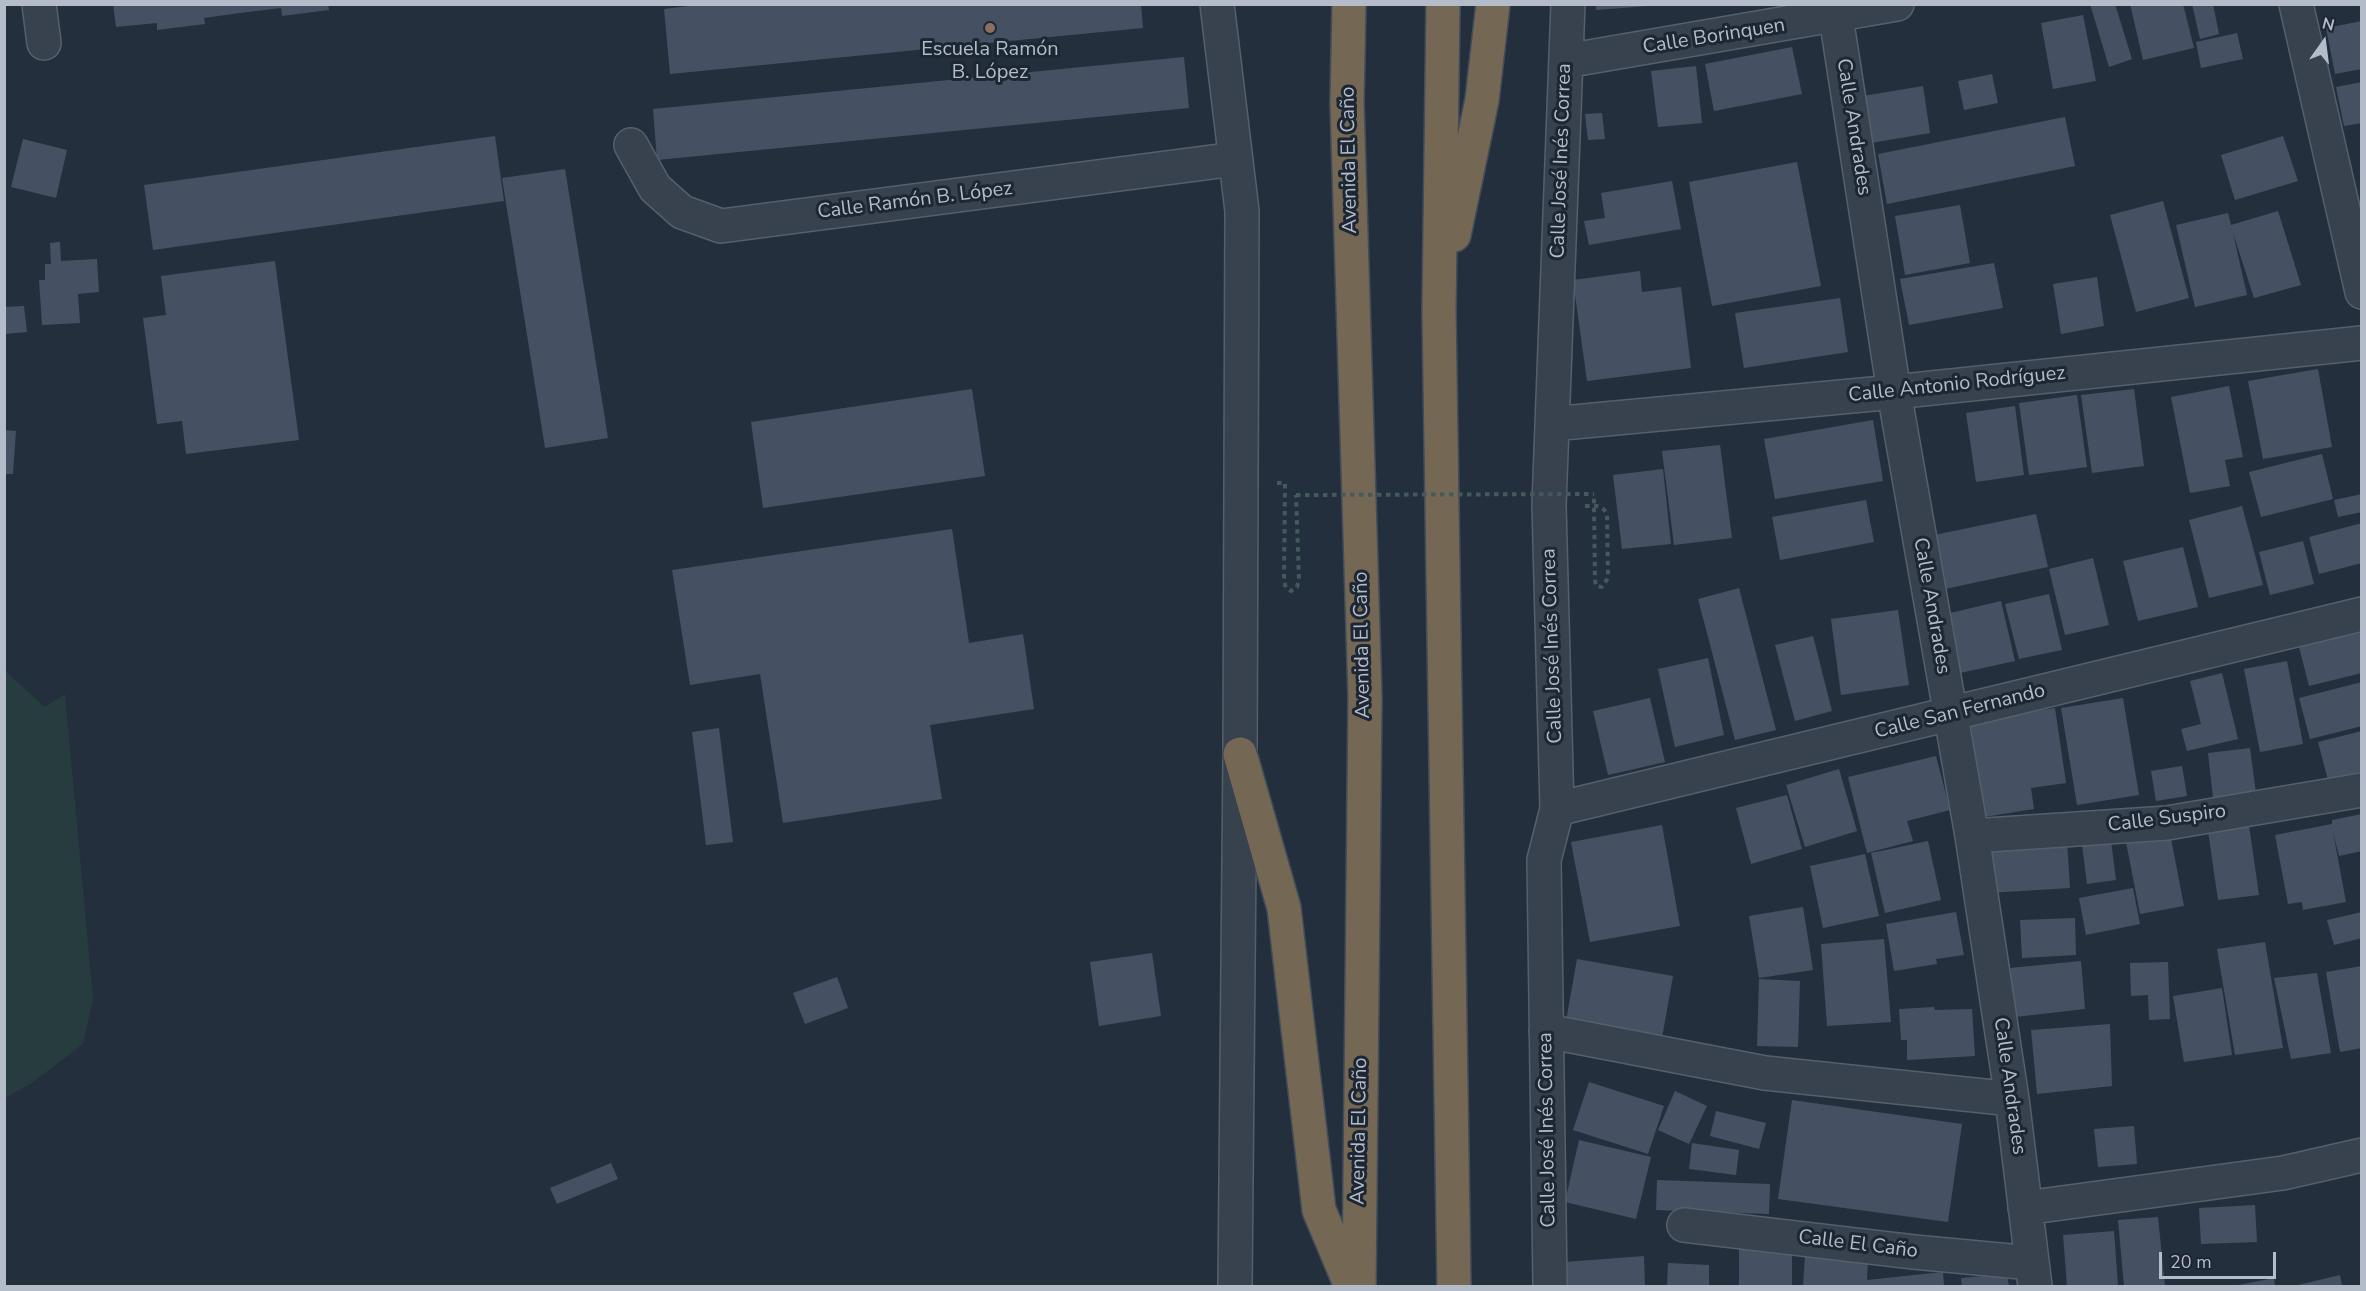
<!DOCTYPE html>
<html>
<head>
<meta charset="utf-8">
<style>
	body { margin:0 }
	#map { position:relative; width:2366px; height:1291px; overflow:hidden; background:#242f3e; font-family:"Nunito Sans",sans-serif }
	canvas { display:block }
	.frame { position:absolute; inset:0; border:6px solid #b4bcc9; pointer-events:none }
	.north { position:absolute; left:2294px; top:12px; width:60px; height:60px; -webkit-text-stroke:4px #1d2633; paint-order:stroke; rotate:14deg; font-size:16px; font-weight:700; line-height:24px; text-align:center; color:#b4bcc9 }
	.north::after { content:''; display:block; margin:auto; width:21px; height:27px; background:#b4bcc9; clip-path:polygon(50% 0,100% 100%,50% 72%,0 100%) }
	.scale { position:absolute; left:2159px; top:1252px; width:117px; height:27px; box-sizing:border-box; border:3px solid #b4bcc9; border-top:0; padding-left:8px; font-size:18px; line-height:21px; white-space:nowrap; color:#b4bcc9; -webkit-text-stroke:4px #1d2633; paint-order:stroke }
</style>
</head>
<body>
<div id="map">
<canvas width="2366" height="1291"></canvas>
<div class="frame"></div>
<div class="north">N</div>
<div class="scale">20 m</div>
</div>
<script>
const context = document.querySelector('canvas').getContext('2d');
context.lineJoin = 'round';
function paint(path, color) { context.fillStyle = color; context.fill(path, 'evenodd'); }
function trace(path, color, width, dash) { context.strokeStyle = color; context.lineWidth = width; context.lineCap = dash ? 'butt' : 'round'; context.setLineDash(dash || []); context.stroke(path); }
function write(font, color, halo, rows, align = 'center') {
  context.font = font + ' "Nunito Sans",sans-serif'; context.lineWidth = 6; context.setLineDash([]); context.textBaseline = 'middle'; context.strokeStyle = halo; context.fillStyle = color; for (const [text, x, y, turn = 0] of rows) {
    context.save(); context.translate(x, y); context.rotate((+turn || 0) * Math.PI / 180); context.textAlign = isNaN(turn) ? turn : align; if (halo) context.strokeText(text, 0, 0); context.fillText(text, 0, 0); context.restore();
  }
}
paint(new Path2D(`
	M4,670L45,707L65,694L93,999L83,1044L33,1082L5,1098Z`), '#263c3f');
paint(new Path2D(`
	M113,4H328L329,10L282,16L281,8L240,13L204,18L205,24L157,30V23L116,27Z
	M706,4H1141L1143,28L670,74L664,9Z
	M1596,4H1649V6L1596,10Z
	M2090,4H2115L2132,59L2109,67Z
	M2130,4H2183L2194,48L2143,60Z
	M2192,4H2213L2219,34L2200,39Z
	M2083,15L2096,81L2053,89L2041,23Z
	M2362,21V69L2335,74L2326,28Z
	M2237,33L2243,59L2201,68L2196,42Z
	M1792,47L1802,94L1714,111L1705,64Z
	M1184,57L1189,108L657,160L653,109Z
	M1696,66L1702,123L1658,127L1651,71Z
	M1992,74L1998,103L1964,110L1958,81Z
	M2362,82V123L2344,126L2336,87Z
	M1923,86L1930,133L1871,143L1863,96Z
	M1602,113L1605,139L1588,140L1585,114Z
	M2065,117L2075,166L1887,204L1878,154Z
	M495,136L504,201L153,250L144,185Z
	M2283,136L2298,181L2235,200L2221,155Z
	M23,139L67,150L56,198L11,187Z
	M1797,162L1821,286L1712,306L1689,182Z
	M565,169L608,438L545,448L502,178Z
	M1672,181L1681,229L1589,245L1584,221L1605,218L1601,193Z
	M2163,201L2189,298L2136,312L2110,215Z
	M1960,205L1970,263L1905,275L1895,216Z
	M2278,211L2301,285L2254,298L2233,233L2247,295L2195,307L2176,225L2228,213L2231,225Z
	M60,242L61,261L97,259L99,292L78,294L80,323L42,325L39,280H45V264H51L50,243Z
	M275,261L299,440L186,454L182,421L157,424L143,318L166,315L161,276Z
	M1994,263L2003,308L1909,325L1900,279Z
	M1640,271L1642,292L1681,287L1691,368L1587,381L1573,280Z
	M2097,277L2104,326L2061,334L2053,284Z
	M1840,298L1848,352L1744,368L1735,313Z
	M24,306L27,332L4,334V307Z
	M2318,369L2332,447L2263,459L2248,381Z
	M2229,386L2243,457L2225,460L2230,486L2190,493L2171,397Z
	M972,389L985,476L763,508L751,422Z
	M2134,389L2144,466L2092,473L2081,395Z
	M2077,395L2087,467L2029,475L2019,403Z
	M2015,406L2024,475L1976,482L1966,413Z
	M1873,420L1883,481L1775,499L1764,439Z
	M4,430L16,431L13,474H4Z
	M1720,445L1732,538L1674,545L1662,451Z
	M2322,454L2333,499L2261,517L2249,472Z
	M1663,469L1671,544L1622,549L1613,475Z
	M2362,494V512L2338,517L2334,500Z
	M1866,500L1874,542L1780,560L1772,517Z
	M2242,506L2263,585L2209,598L2189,520Z
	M2036,514L2048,567L1945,589L1934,535Z
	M2362,523V563L2319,574L2309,537Z
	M952,529L969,643L1023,634L1034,709L930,725L942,799L783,823L760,674L690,685L672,570Z
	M2303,541L2314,584L2270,595L2259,552Z
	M2183,547L2198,607L2138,621L2123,561Z
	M2093,558L2109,625L2065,635L2049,569Z
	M1739,588L1776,730L1735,740L1698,599Z
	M2049,594L2062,650L2019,659L2005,604Z
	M2001,601L2015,661L1960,673L1946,614Z
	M1898,610L1909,685L1841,695L1831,619Z
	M2362,631V673L2309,686L2299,647Z
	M1813,636L1832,711L1795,721L1775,645Z
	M1708,658L1724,735L1675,747L1658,669Z
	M2287,661L2303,744L2260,752L2244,669Z
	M2222,673L2238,739L2187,751L2181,729L2201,724L2190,681Z
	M2362,682V726L2310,739L2299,698Z
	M1650,698L1665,762L1608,775L1593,711Z
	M2123,698L2139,795L2077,805L2061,708Z
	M2055,708L2066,783L2031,788L2034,809L1984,817L1970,721Z
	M719,728L733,842L706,845L692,732Z
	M2362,731V775L2329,784L2318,742Z
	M2250,748L2256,793L2213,798L2208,753Z
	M1936,756L1950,810L1907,821L1913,841L1867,853L1848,777Z
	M2182,766L2187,796L2156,801L2151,771Z
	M1839,769L1857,831L1805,847L1786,785Z
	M1787,795L1802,849L1751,864L1736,808Z
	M2362,814V851L2339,856L2333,832L2346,902L2303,910L2302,902L2288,904L2275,835L2332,824V820Z
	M1662,825L1680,926L1590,942L1571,842Z
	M2109,825L2116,880L2087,884L2080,829Z
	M2249,825L2259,895L2218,900L2208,831Z
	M2170,833L2184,906L2140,914L2126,842Z
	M1928,841L1941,900L1885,913L1871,853Z
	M2067,841L2070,888L1989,893L1987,847Z
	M1865,854L1879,916L1823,928L1810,866Z
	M2133,888L2140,924L2086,935L2079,898Z
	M1803,907L1813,970L1759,978L1749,916Z
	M1956,912L1964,955L1936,959L1937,964L1894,971L1886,924Z
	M2362,912V938L2334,945L2327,920Z
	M2075,918L2076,955L2022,958L2020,920Z
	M1884,939L1891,1022L1827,1026L1821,944Z
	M2265,942L2283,1048L2235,1055L2217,949Z
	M1152,953L1161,1016L1099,1026L1090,962Z
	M1577,959L1673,976L1662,1038L1566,1021Z
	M2081,961L2085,1009L2015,1017L2010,968Z
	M2168,962L2170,1019L2149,1020L2148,995L2131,996L2130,963Z
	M2362,966V1048L2340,1052L2326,972Z
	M2317,973L2331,1053L2291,1059L2274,978Z
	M837,977L848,1008L805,1024L793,993Z
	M1759,979L1800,981L1798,1047L1757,1046Z
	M2222,988L2232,1055L2184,1062L2173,996Z
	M1934,1007L1935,1010L1972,1009L1975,1056L1907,1060V1040H1901L1899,1009Z
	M2110,1024L2112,1086L2037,1094L2031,1030Z
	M1589,1082L1664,1106L1648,1154L1573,1130Z
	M1675,1091L1707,1106L1689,1144L1658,1130Z
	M1792,1100L1962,1124L1948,1222L1778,1199Z
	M1716,1111L1766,1123L1759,1149L1710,1136Z
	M2134,1126L2137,1164L2098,1167L2094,1129Z
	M1579,1140L1651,1157L1636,1219L1565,1202Z
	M1692,1143L1739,1150L1736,1175L1689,1169Z
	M611,1163L618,1179L557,1204L550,1188Z
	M1657,1180L1770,1184L1769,1214L1656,1210Z
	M2255,1205L2257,1242L2201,1244L2199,1208Z
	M2158,1217L2165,1286H2124L2118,1220Z
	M2114,1231L2118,1286H2067L2063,1235Z
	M1739,1240L1792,1241V1286H1739Z
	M1644,1256L1645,1286H1567L1565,1262Z
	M1805,1256L1868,1259L1867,1280L1943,1272L1944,1286H1803Z
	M1668,1263L1709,1265V1286H1667Z
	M2007,1274L2009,1286H1962L1961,1278Z
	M2340,1275L2342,1286H2294Z
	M2274,1278L2275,1286H2239V1285Z`), '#455162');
const minor = new Path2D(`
	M39,4L44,43
	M1834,4L1894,392L1972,836L2012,1099L2035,1286
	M2296,4L2362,292
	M1566,61L1897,4
	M631,145L655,188L682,212L721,226L1235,159
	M1552,424L1894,392L2362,343
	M1557,809L2362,614
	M1972,836L2167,823L2362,790
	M1546,1031L1765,1073L2012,1099
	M2025,1208L2283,1173L2362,1155
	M1684,1225L1914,1252L2032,1263
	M1550,1286L1544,860L1557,809L1549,505L1568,4`);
const tertiary = new Path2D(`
	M1217,4L1242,211L1240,754L1235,1286`);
const motorway = new Path2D(`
	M1349,4L1347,103L1365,697L1359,1286
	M1443,4L1439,311L1454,1286
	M1454,235L1482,100L1493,4
	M1240,754L1284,908L1319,1210L1351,1286`);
trace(minor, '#565f6c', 36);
trace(tertiary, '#565f6c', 36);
trace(motorway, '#434c59', 36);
trace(new Path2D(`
	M1277,483H1285L1284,581L1286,588L1291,591L1297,587L1299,579L1296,495
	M1585,506C1595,506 1602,504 1607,514L1608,578L1602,587L1596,586L1595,580L1594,506V494`), '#44595c', 4, [4.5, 4.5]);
trace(minor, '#38414e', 33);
trace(tertiary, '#38414e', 33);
trace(motorway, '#746855', 33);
trace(new Path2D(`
	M1296,495L1594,494`), '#44595c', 4, [4.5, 4.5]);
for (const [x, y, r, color] of [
	[990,28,6,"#8d6e63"]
]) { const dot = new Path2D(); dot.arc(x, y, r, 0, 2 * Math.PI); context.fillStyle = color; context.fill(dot); trace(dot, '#1d2633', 2); }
write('20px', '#b4bcc9', '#1d2633', [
	["Calle Borinquen",1714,37,-9],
	["Calle Andrades",1853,127,81],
	["Avenida El Caño",1350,160,-91],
	["Calle José Inés Correa",1562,161,-88],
	["Calle Ramón B. López",915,201,-7],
	["Calle Antonio Rodríguez",1957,385,-6],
	["Calle Andrades",1931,606,80],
	["Avenida El Caño",1363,645,-91],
	["Calle José Inés Correa",1553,646,-92],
	["Calle San Fernando",1960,712,-14],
	["Calle Suspiro",2167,819,-7],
	["Calle Andrades",2009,1086,82],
	["Calle José Inés Correa",1548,1130,-91],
	["Avenida El Caño",1360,1131,-89],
	["Calle El Caño",1858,1245,7]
]);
write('20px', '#b4bcc9', '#1d2633', [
	["Escuela Ramón",990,50],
	["B. López",990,73]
]);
</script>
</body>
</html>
